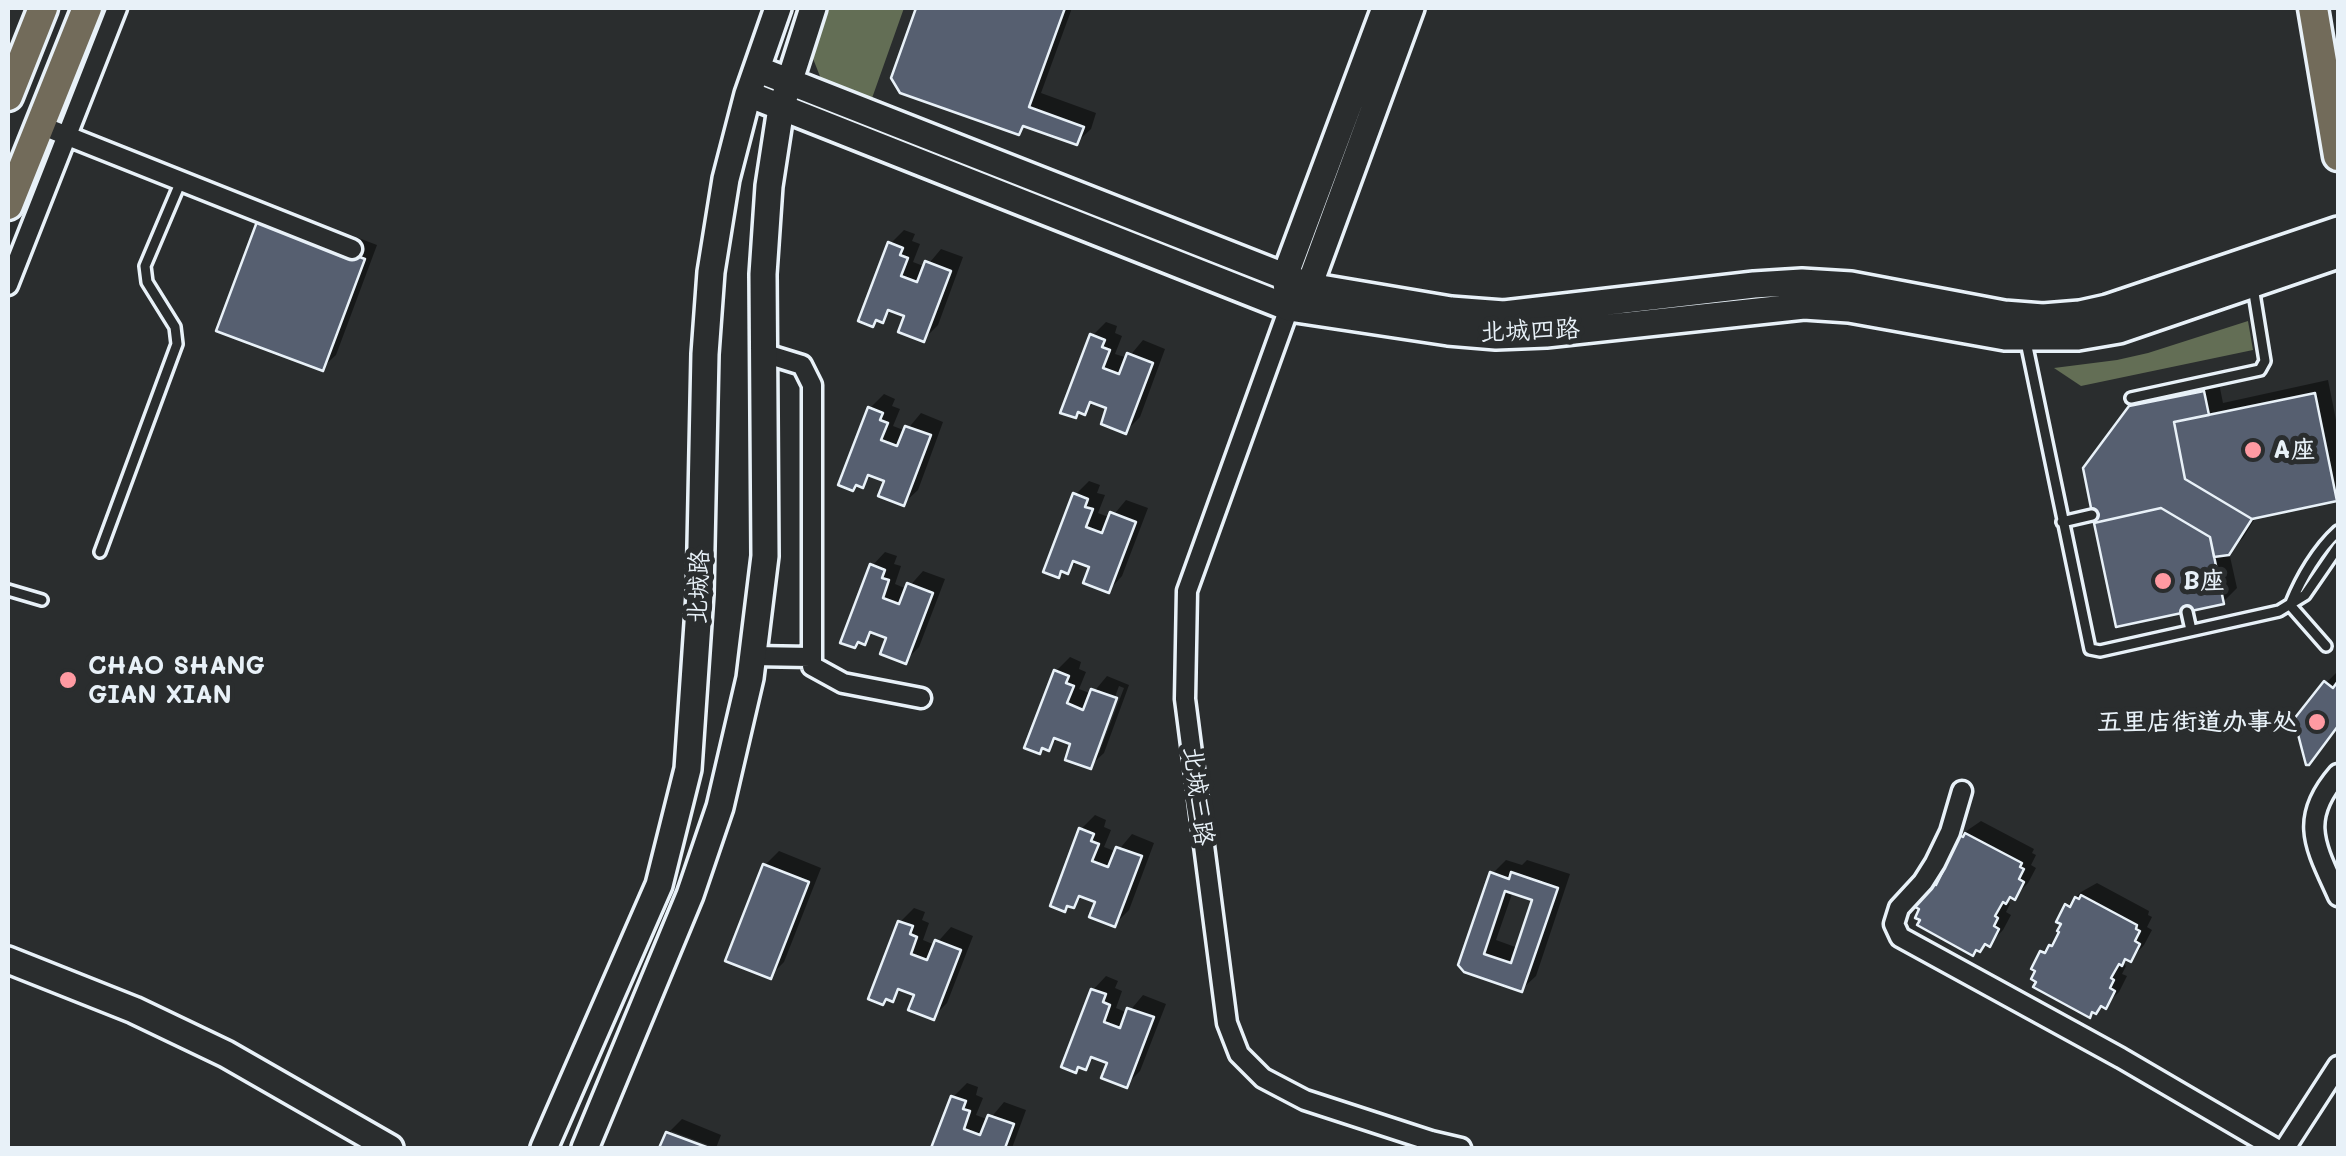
<!DOCTYPE html>
<html>
<head>
<meta charset="utf-8">
<style>
	body { margin:0 }
	#map { position:relative; width:2346px; height:1156px; overflow:hidden; background:#2a2d2e; font-family:Mali,sans-serif }
	canvas { display:block }
	.frame { position:absolute; inset:0; border:10px solid #e8f1f8; pointer-events:none }
</style>
</head>
<body>
<div id="map">
<canvas width="2346" height="1156"></canvas>
<div class="frame"></div>
</div>
<script>
const context = document.querySelector('canvas').getContext('2d');
context.lineJoin = 'round';
function paint(path, color) { context.fillStyle = color; context.fill(path, 'evenodd'); }
function trace(path, color, width, dash) { context.strokeStyle = color; context.lineWidth = width; context.lineCap = dash ? 'butt' : 'round'; context.setLineDash(dash || []); context.stroke(path); }
function write(font, color, halo, rows, align = 'center') {
  context.font = font + ' Mali,"LXGW WenKai TC",sans-serif'; context.lineWidth = 10; context.setLineDash([]); context.textBaseline = 'middle'; context.strokeStyle = halo; context.fillStyle = color; for (const [text, x, y, turn = 0] of rows) {
    context.save(); context.translate(x, y); context.rotate((+turn || 0) * Math.PI / 180); context.textAlign = isNaN(turn) ? turn : align; if (halo) context.strokeText(text, 0, 0); context.fillText(text, 0, 0); context.restore();
  }
}
paint(new Path2D(`
	M829,8H904L871,101L823,84L812,56Z
	M2248,321L2253,350L2081,386L2054,368L2117,360L2148,353Z`), '#636e55');
paint(new Path2D(`
	M919,8H1072L1041,93L1096,113L1091,129L1077,142L1027,124L1018,132L894,77Z
	M274,206L377,245L336,355L322,368L260,220Z
	M904,230L915,234L912,241L920,244L913,262L926,267L941,249L963,257L938,325L924,339L907,315L893,309L882,320L878,318L873,324L890,244Z
	M1106,322L1117,326L1115,333L1122,336L1115,354L1128,358L1143,340L1165,349L1140,417L1126,431L1109,407L1095,401L1085,412L1080,410L1075,415L1092,336Z
	M2218,378L2223,403L2328,380L2338,430V496L2336,499L2257,515L2243,538L2229,552L2237,588L2223,602L2131,407L2145,393Z
	M884,394L895,399L892,406L900,409L893,426L906,431L921,413L943,422L918,490L904,503L887,480L873,474L862,485L870,408Z
	M1089,481L1100,485L1097,493L1105,495L1098,513L1111,518L1126,500L1148,508L1122,576L1109,590L1093,566L1078,561L1067,571L1063,570L1058,575L1075,495Z
	M885,552L897,556L894,564L901,566L895,584L907,589L923,571L945,579L919,647L905,661L889,637L875,631L864,642L860,640L855,646L872,566Z
	M1070,657L1081,662L1079,669L1086,672L1079,689L1092,694L1107,676L1129,685L1104,753L1090,766L1073,742L1059,737L1049,748L1044,746L1039,751L1056,671ZM1119,686L1124,688L1099,753H1094Z
	M2336,673L2338,675V726L2319,752L2326,683Z
	M1095,815L1106,820L1104,827L1111,830L1104,847L1117,852L1132,834L1154,843L1129,910L1115,924L1099,901L1084,895L1074,906L1069,904L1064,909L1081,829Z
	M1981,821L2034,849L2032,853L2036,855L2031,865L2036,868L2028,883L2014,897L2011,895L2007,902L2010,904L2006,912L2011,915L2003,930L1989,944L1926,890L1941,877L1952,844L1958,837L1975,841L1962,834Z
	M779,851L821,868L784,962L770,976L765,865Z
	M1506,860L1522,865L1527,860L1570,874L1536,976L1522,989L1465,970L1492,874ZM1513,891L1535,898L1518,948L1496,940Z
	M2097,883L2149,911L2148,915L2152,917L2147,927L2152,930L2144,945L2131,959L2127,957L2123,964L2126,966L2122,974L2127,976L2119,992L2105,1005L2042,952L2056,939L2058,940L2067,906L2081,892Z
	M914,908L925,912L922,920L929,923L923,940L935,945L951,927L973,936L947,1003L933,1017L917,994L903,988L892,999L900,922Z
	M1106,976L1118,981L1115,988L1122,991L1116,1008L1128,1013L1143,995L1166,1004L1140,1071L1126,1085L1110,1061L1096,1056L1085,1067L1080,1065L1075,1070L1093,990Z
	M967,1083L978,1087L976,1095L983,1098L976,1115L989,1120L1004,1102L1026,1110L1012,1148H934L953,1097Z
	M682,1119L721,1135L716,1148L671,1131V1137L702,1148H662L668,1133Z`), '#0007');
const building = new Path2D(`
	M916,8H1065L1029,107L1084,127L1077,145L1023,126L1019,135L900,93L891,78Z
	M258,219L365,259L323,371L216,331Z
	M888,242L903,248L900,255L908,258L901,276L917,282L925,261L951,271L924,342L898,332L904,316L888,310L883,323L876,320L873,327L858,321Z
	M1090,334L1105,340L1102,347L1110,350L1103,368L1119,374L1127,353L1153,363L1126,434L1101,424L1106,408L1090,402L1085,415L1078,412L1076,418L1060,413Z
	M2204,391L2209,415L2174,422L2185,479L2252,519L2229,555L2214,557L2210,537L2161,508L2094,523L2083,468L2129,406Z
	M2315,393L2337,501L2252,519L2185,479L2174,422Z
	M868,407L883,413L880,420L888,423L881,440L897,446L905,426L931,435L904,506L878,496L884,481L868,475L863,488L856,485L853,491L838,485Z
	M1073,493L1088,499L1085,507L1093,509L1086,527L1102,533L1110,512L1136,522L1109,593L1083,583L1089,567L1073,561L1068,574L1061,571L1059,578L1043,572Z
	M2161,508L2210,537L2224,604L2116,627L2094,523Z
	M870,564L885,570L882,578L889,580L883,598L899,604L907,583L933,593L906,664L880,654L886,638L870,632L865,645L858,642L855,648L840,643Z
	M1054,670L1069,676L1066,683L1074,686L1067,703L1083,710L1091,689L1117,698L1091,769L1065,760L1070,744L1054,738L1049,751L1042,748L1040,754L1024,748Z
	M2324,681L2333,688L2338,681V726L2309,765H2306L2294,719Z
	M1079,828L1094,834L1091,841L1099,844L1092,861L1108,867L1116,847L1142,856L1115,927L1089,917L1095,902L1079,896L1074,908L1067,906L1065,912L1050,906Z
	M1965,833L2022,863L2020,867L2024,869L2019,879L2024,882L2015,900L2010,897L2006,904L2003,902L1995,916L1998,918L1994,926L1999,929L1990,947L1985,944L1980,952L1976,950L1973,956L1917,925L1920,920L1915,918L1919,909L1915,907L1924,889L1929,891L1933,883L1936,885L1943,871L1941,869L1949,842L1954,845L1959,835L1963,837Z
	M763,864L809,882L771,979L725,961Z
	M1490,872L1509,879L1511,872L1558,888L1522,992L1464,972L1458,965ZM1505,891L1532,900L1511,963L1484,954Z
	M2081,895L2137,925L2136,929L2140,931L2135,941L2140,944L2131,962L2125,959L2122,966L2119,964L2111,978L2114,980L2110,988L2115,991L2106,1009L2101,1006L2096,1014L2092,1012L2090,1018L2033,987L2036,982L2031,979L2035,971L2031,969L2040,951L2045,953L2049,945L2052,946L2059,932L2057,931L2061,924L2056,922L2065,904L2070,907L2075,897L2079,899Z
	M898,921L913,926L910,934L917,937L911,954L927,960L935,940L961,950L934,1020L908,1010L914,995L898,989L893,1002L886,999L883,1005L868,999Z
	M1091,989L1106,994L1103,1002L1110,1005L1104,1022L1120,1028L1127,1008L1154,1017L1127,1088L1101,1078L1107,1063L1091,1057L1086,1070L1078,1067L1076,1073L1061,1067Z
	M951,1096L966,1101L963,1109L970,1111L964,1129L980,1135L988,1115L1014,1124L1005,1148H931Z
	M666,1132L709,1148H659Z`);
paint(building, '#565f70');
trace(building, '#e8f1f8', 2.5);
const lane = new Path2D(`
	M2026,342L2090,649L2100,651L2279,611L2305,595L2338,547
	M2131,398L2260,370L2265,361L2253,287
	M2062,522L2092,515
	M100,552L177,344L175,327L147,282L145,266L181,181
	M8,590L42,600
	M2291,603C2301,578 2318,549 2338,531
	M2290,605L2326,646
	M2187,612L2191,630`);
const street = new Path2D(`
	M40,125L352,249
	M8,285L117,8
	M1289,308L1187,591L1185,699L1227,1023L1239,1054L1263,1078L1305,1100L1431,1141L1461,1148
	M763,353L802,365L812,385V666L843,683L921,698
	M753,656L810,657
	M2338,774C2298,820 2316,847 2338,896
	M1962,791L1950,832L1935,863L1923,882L1899,908L1894,924L1900,937L2121,1058L2275,1148
	M2285,1148L2338,1066`);
const secondary = new Path2D(`
	M757,69L1309,286L1451,310L1504,314L1754,285L1802,282L1851,285L2004,314L2043,317L2080,314L2107,308L2338,230
	M748,94L1289,308L1448,332L1496,336L1546,334L1804,306L1849,309L2005,337H2078L2119,330L2338,255
	M1287,290L1285,276L1385,8
	M1299,297L1309,286L1411,8
	M8,960L134,1010L226,1054L390,1148
	M544,1148L659,885L688,769L700,594L705,354L711,272L726,179L748,94L778,8
	M585,1148L690,895L720,807L750,678L765,556L763,274L769,186L781,108L813,8`);
const primary = new Path2D(`
	M2313,8L2338,156
	M8,96L43,8
	M8,205L87,8`);
trace(lane, '#e8f1f8', 16);
trace(street, '#e8f1f8', 25);
trace(secondary, '#e8f1f8', 32);
trace(primary, '#e8f1f8', 35);
trace(lane, '#2a2d2e', 9);
trace(street, '#2a2d2e', 18);
trace(secondary, '#2a2d2e', 25);
trace(primary, '#726b5a', 28);
for (const [x, y, r, color] of [
	[2253,450,10,"#ff9aa2"],
	[2163,581,10,"#ff9aa2"],
	[68,680,10,"#ff9aa2"],
	[2317,722,10,"#ff9aa2"]
]) { const dot = new Path2D(); dot.arc(x, y, r, 0, 2 * Math.PI); context.fillStyle = color; context.fill(dot); trace(dot, '#2a2d2e', 4); }
write('25px', '#e8f1f8', '#2a2d2e', [
	["北城四路",1530,331,-2],
	["北城路",699,587,-88],
	["北城三路",1198,796,83]
]);
write('bold 25px', '#e8f1f8', '#2a2d2e', [
	["A座",2273,450],
	["B座",2183,581],
	["CHAO SHANG",88,666],
	["GIAN XIAN",88,695],
	["五里店街道办事处",2297,722,"right"]
], 'left');
</script>
</body>
</html>
